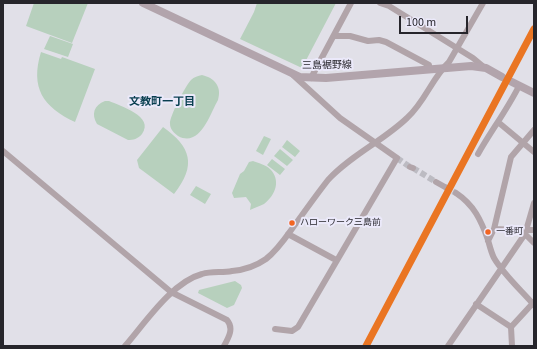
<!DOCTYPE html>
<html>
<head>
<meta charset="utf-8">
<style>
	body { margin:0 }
	#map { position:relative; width:537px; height:349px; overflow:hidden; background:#e1e0e8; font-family:"Source Sans 3",sans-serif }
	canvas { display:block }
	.frame { position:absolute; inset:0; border:4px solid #26252b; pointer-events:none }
	.scale { position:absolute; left:399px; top:16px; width:69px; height:18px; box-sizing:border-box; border:2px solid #26252b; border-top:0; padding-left:5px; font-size:12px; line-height:14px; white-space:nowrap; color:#26252b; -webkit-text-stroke:3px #ebe9fa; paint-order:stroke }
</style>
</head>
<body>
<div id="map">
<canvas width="537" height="349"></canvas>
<div class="frame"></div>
<div class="scale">100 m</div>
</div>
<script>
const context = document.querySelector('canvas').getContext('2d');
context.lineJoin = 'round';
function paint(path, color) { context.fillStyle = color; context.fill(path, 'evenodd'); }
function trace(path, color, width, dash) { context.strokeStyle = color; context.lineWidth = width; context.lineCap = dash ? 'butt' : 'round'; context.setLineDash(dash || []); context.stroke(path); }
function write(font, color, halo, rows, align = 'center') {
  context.font = font + ' "Source Sans 3","Noto Sans JP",sans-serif'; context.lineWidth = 4; context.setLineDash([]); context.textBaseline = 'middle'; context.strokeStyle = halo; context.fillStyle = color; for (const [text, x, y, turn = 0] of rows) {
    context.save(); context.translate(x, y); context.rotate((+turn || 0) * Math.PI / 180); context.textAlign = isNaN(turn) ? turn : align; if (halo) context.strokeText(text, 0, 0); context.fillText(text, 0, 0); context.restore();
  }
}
paint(new Path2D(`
	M34,3H88L72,43L26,26Z
	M257,3H336L302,68L240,39L254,12Z
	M50,36L73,44L68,57L44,49Z
	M41,52L61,59L62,57L95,69L75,122C43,107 30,88 41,52Z
	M202,75C215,78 222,87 218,100C210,114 200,148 178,136C174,133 170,129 170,124C169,117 186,85 191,80C194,77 198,76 202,75Z
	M105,101H109C120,106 155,116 142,134C138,139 133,140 128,140L97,124C91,114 94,105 105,101Z
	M163,127C191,147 197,165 174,194L139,168L137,160Z
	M264,136L271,139L263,155L256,151Z
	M287,140L300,151L295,157L282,147Z
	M280,149L293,160L287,166L274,156Z
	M272,159L285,169L280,175L267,165Z
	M253,161C258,163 266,165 270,169C281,180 276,195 264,204C260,206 254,208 250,210L251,204L246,197L234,198L232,193L240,174L244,171L249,162Z
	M196,186L211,194L205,204L190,195Z
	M235,281L241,285L242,288L234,305L227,308L198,293L199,290Z`), '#b7d0bd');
trace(new Path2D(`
	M397,158L410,167
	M413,168L436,182
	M445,187L456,193`), '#bcbbc2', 6, [6, 3]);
trace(new Path2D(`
	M380,3L389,6L473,58L485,68
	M334,36H350L368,41L379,40L386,42L429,65L430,70
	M311,78L351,3
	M498,122L534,152
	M3,151L171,292L227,320C234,328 229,337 224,346
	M478,154C491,131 507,110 519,86
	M410,167L413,168
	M436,182L445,187
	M456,193C474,205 481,220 488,240C490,247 491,252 494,258C504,275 521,290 534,305
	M494,229L518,230H534
	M288,234L336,260
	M525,234L534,243
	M488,241L494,229L511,157L534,130
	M476,304L511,327
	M275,329L292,331L298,327L397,158L340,118L293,75
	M125,346C145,323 172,282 202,274C212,271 222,273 232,271C244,270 256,266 266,259C279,249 288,234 297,222C307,208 317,194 328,180C351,155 383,141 407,118C425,102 432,78 449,62L483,3
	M448,346L525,234L534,203
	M512,346L511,327L534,302`), '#b1a4a9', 6);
trace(new Path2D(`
	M143,3L300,77L326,78L471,66L486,68L502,77
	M512,82L534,93`), '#b2a4ac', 8);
trace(new Path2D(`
	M366,346L534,29`), '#ea7522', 7);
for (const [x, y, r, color] of [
	[292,223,3.5,"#f26522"],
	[488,232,3.5,"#f26522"]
]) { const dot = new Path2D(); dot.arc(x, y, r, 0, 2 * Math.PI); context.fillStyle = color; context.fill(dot); trace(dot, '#ebe9fa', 1.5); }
write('9px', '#26252b', '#ebe9fa', [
	["ハローワーク三島前",300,223],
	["一番町",496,232]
], 'left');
write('10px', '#26252b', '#ebe9fa', [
	["三島裾野線",327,66,-1]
]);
write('bold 11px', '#083e4f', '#ebe9fa', [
	["文教町一丁目",162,103]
]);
</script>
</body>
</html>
